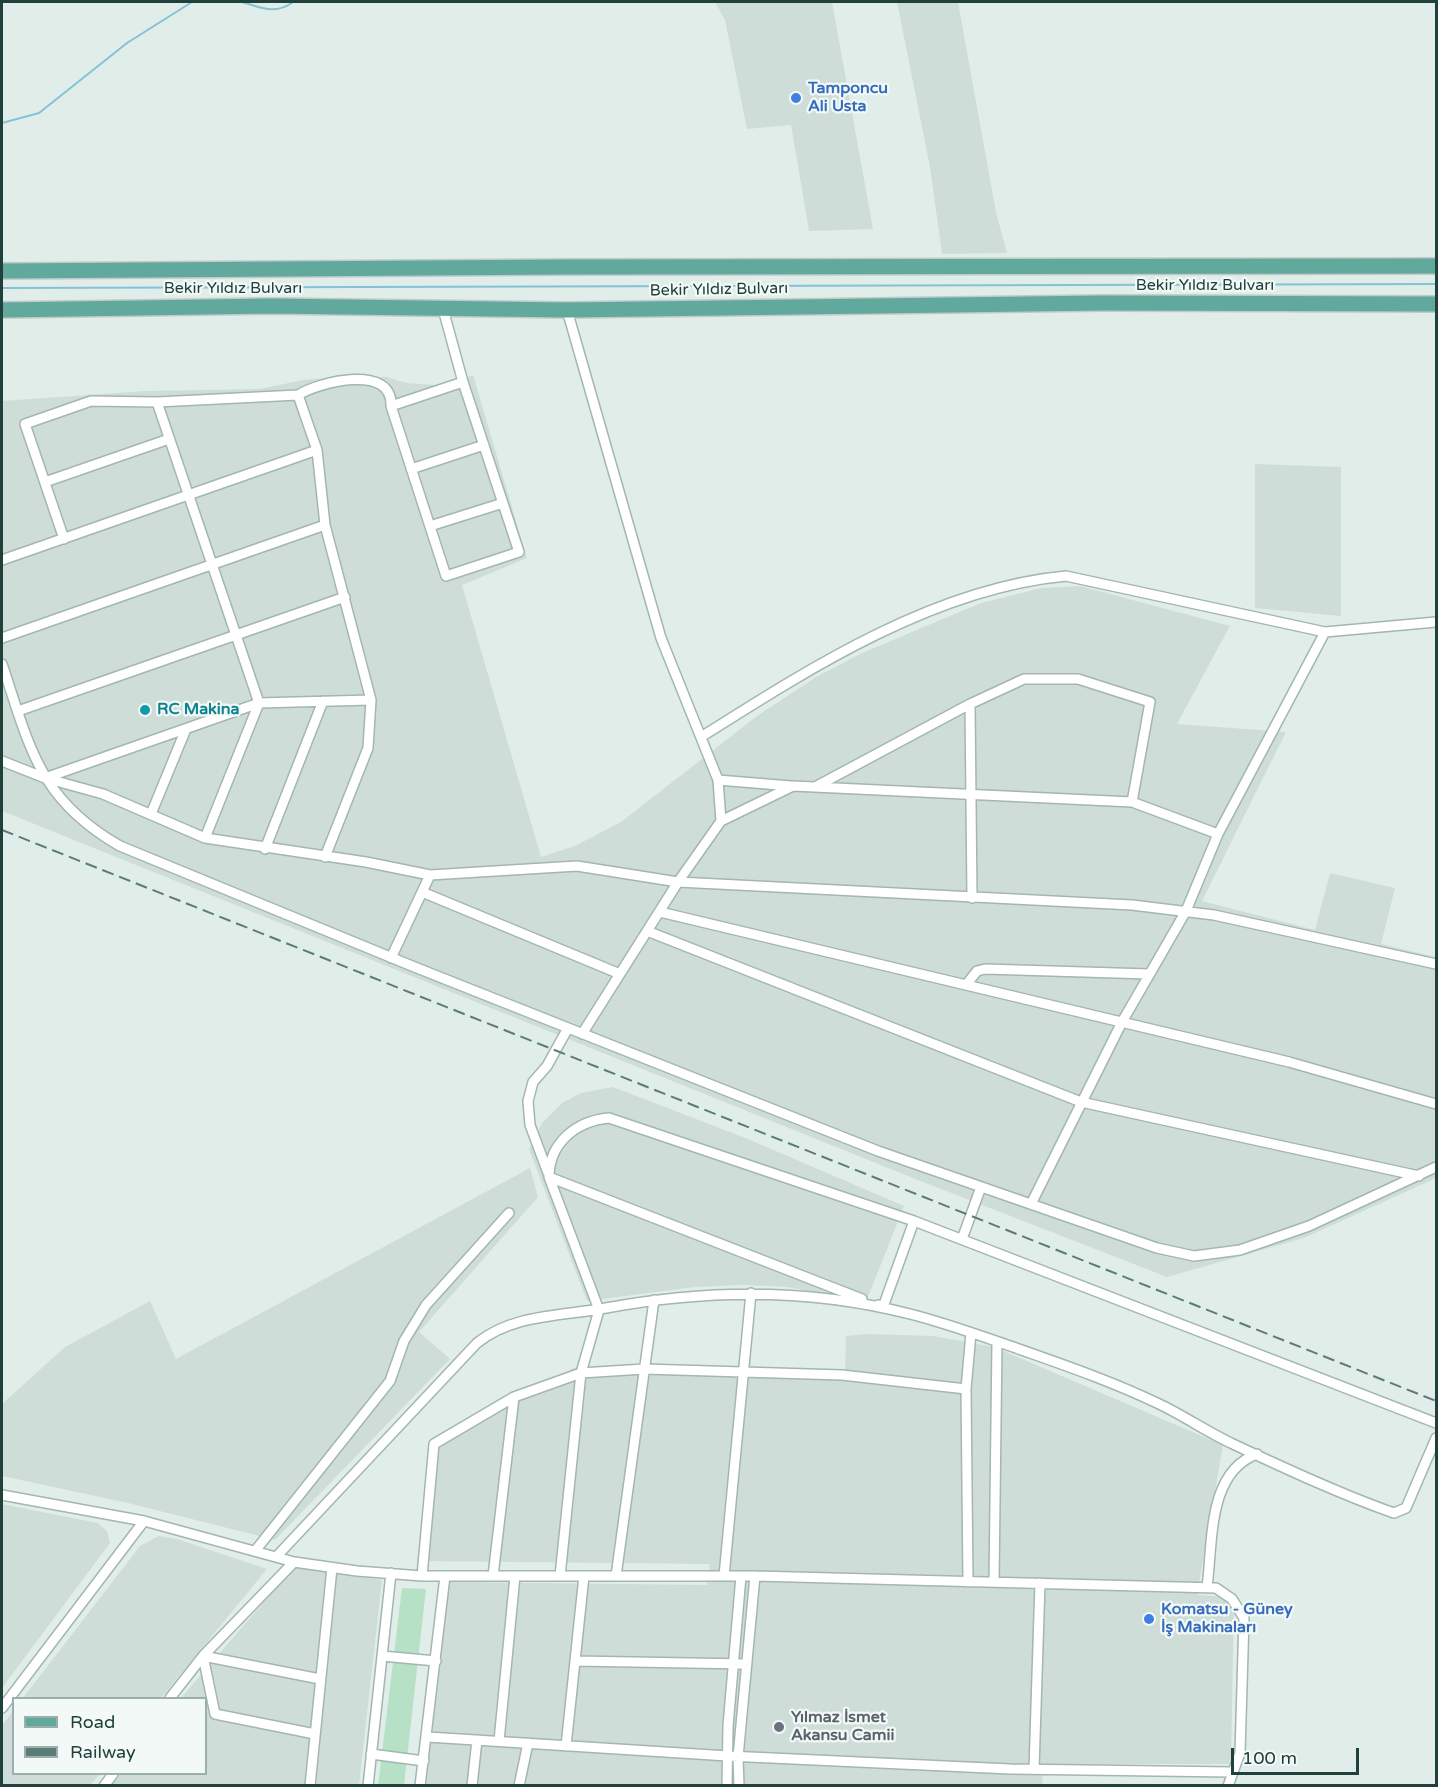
<!DOCTYPE html>
<html>
<head>
<meta charset="utf-8">
<style>
	body { margin:0 }
	#map { position:relative; width:1438px; height:1787px; overflow:hidden; background:#e1ede9; font-family:"Varela Round",sans-serif }
	canvas { display:block }
	.frame { position:absolute; inset:0; border:3px solid #1f403b; pointer-events:none }
	.legend { position:absolute; left:12px; top:1697px; width:195px; height:78px; box-sizing:border-box; background:#f2f9f6; border:2px solid #9eafab; margin:0; padding:8px 10px; list-style:none; font-size:18px; color:#1f403b }
	.legend li { display:flex; align-items:center; gap:12px; height:30px }
	.legend b { width:30px; border:2px solid #9eafab }
	.scale { position:absolute; left:1231px; top:1748px; width:128px; height:27px; box-sizing:border-box; border:3px solid #1f403b; border-top:0; padding-left:8px; font-size:18px; line-height:21px; white-space:nowrap; color:#1f403b; -webkit-text-stroke:4px #f2f9f6; paint-order:stroke }
</style>
</head>
<body>
<div id="map">
<canvas width="1438" height="1787"></canvas>
<div class="frame"></div>
<ul class="legend">
<li><b style="height:8px;background:#61a89d"></b>Road</li>
<li><b style="height:8px;background:#5a7c76"></b>Railway</li>
</ul>
<div class="scale">100 m</div>
</div>
<script>
const context = document.querySelector('canvas').getContext('2d');
context.lineJoin = 'round';
function paint(path, color) { context.fillStyle = color; context.fill(path, 'evenodd'); }
function trace(path, color, width, dash) { context.strokeStyle = color; context.lineWidth = width; context.lineCap = dash ? 'butt' : 'round'; context.setLineDash(dash || []); context.stroke(path); }
function write(font, color, halo, rows, align = 'center') {
  context.font = font + ' "Varela Round",sans-serif'; context.lineWidth = 4.5; context.setLineDash([]); context.textBaseline = 'middle'; context.strokeStyle = halo; context.fillStyle = color; for (const [text, x, y, turn = 0] of rows) {
    context.save(); context.translate(x, y); context.rotate((+turn || 0) * Math.PI / 180); context.textAlign = isNaN(turn) ? turn : align; if (halo) context.strokeText(text, 0, 0); context.fillText(text, 0, 0); context.restore();
  }
}
paint(new Path2D(`
	M715,2H832L873,229L809,231L791,125L747,129L725,20Z
	M897,2H958L996,212L1007,253L942,254L930,167Z
	M473,375L527,558L462,585L541,857L575,846L621,822L757,716L816,677L862,653L981,603L1041,588L1080,586L1230,626L1177,724L1286,732L1202,901L1315,930L1330,873L1395,888L1381,944L1436,957V1178L1304,1238L1167,1277L918,1180L2,811V401L145,391L260,389L303,380L347,376L387,377L406,383L435,385L456,382Z
	M1255,464L1341,467V616L1255,608Z
	M613,1087L748,1139L904,1206L866,1302L787,1287L743,1285L695,1287L587,1301L529,1149L542,1123L562,1103L581,1093Z
	M530,1168L538,1197L419,1332L450,1359L275,1540L128,1503L2,1476V1404L65,1347L150,1301L176,1359Z
	M868,1334L933,1336L994,1347L1223,1445L1197,1595L1234,1597L1231,1764H1041L1043,1786L424,1785L448,1582L707,1585L710,1564L417,1561L437,1436L574,1368L845,1378L846,1336Z
	M2,1504L98,1523L107,1531L110,1543L2,1688Z
	M159,1536L177,1539L267,1569L161,1698H23L140,1546Z
	M294,1567L382,1580L359,1785L107,1786L117,1774H206V1698H181Z
	M13,1711L14,1774H100L90,1785H2V1726Z`), '#cfddd8');
paint(new Path2D(`
	M402,1588L426,1589L404,1785L378,1786Z`), '#b7e1c7');
trace(new Path2D(`
	M242,2C261,8 276,15 293,2
	M2,123L39,113L127,43L192,2
	M2,288L1436,284`), '#83c2d8', 2);
const street = new Path2D(`
	M567,310L661,638L718,780L721,821
	M298,395L317,450L325,525L371,700L368,748L325,857
	M157,402L259,703L205,838
	M391,406L463,382
	M411,469L484,445
	M45,482L169,439
	M430,526L503,503
	M64,539L25,424L91,401L157,402L298,395C319,382 393,363 391,406L446,576L519,552L463,382L443,309
	M2,560L317,450
	M2,638L325,525
	M2,664C30,747 38,799 120,846L412,966L878,1151L1157,1248L1194,1256L1240,1250L1309,1226L1436,1167
	M970,704L972,898
	M18,711L345,597
	M701,737C810,668 935,588 1066,576L1325,632
	M2,761L45,778L103,794L205,838L366,862L430,875L577,866L678,882L1132,905L1214,915L1436,964
	M45,778L259,703L371,700
	M718,780L791,786
	M815,787L970,704L1024,679H1078L1150,702L1132,802
	M151,814L186,729
	M265,849L323,701
	M422,892L620,974
	M660,912L1289,1062L1436,1104
	M647,931L1081,1102L1419,1176
	M391,958L430,875
	M966,985L977,971L985,969L1149,974
	M582,1034L678,882L721,821L793,786L1132,802L1218,834
	M548,1173L530,1125L528,1101L533,1082L547,1066L568,1028
	M549,1177L862,1299
	M1031,1204L1122,1022L1186,911L1218,834L1325,632L1436,622
	M962,1239L981,1187
	M878,1305L883,1307L914,1221
	M2,1495L144,1521L294,1562L357,1571L422,1576H755L1216,1588L1232,1599L1244,1618L1240,1753L1228,1786
	M255,1551L390,1381L404,1341L426,1305L509,1213
	M276,1557L477,1343C513,1314 562,1316 606,1308C708,1289 809,1288 910,1314C946,1323 981,1336 1016,1348C1064,1365 1111,1381 1157,1403C1183,1415 1207,1432 1233,1444C1284,1468 1342,1495 1394,1513L1406,1508L1436,1438
	M422,1576L434,1444L514,1397L581,1373L644,1369L842,1375L966,1389
	M493,1576L514,1397
	M560,1576L581,1373L599,1310L549,1177C549,1143 576,1121 609,1118L914,1221L1436,1423
	M616,1576L654,1300
	M724,1576L751,1293
	M968,1582L966,1389L971,1333
	M994,1582L997,1342
	M1207,1587C1213,1543 1207,1472 1257,1454
	M382,1656L436,1661
	M575,1661L747,1664
	M170,1698L203,1656L294,1562
	M2,1708L144,1521
	M315,1734L215,1714L203,1656L320,1679
	M428,1737L728,1756L1010,1769L1231,1772
	M499,1741L515,1576
	M566,1746L584,1576
	M371,1754L424,1761
	M1034,1769L1040,1583
	M104,1786L113,1774
	M310,1786L332,1568
	M368,1786L391,1573
	M420,1786L445,1576
	M472,1786L477,1740
	M519,1786L528,1743
	M727,1786L728,1726L741,1576
	M739,1786L738,1757L755,1576`);
const primary = new Path2D(`
	M2,271L564,267L1436,266
	M2,310L272,306L567,310L1103,303L1436,304`);
trace(street, '#a3b6b1', 12);
trace(primary, '#c0cac8', 18);
trace(street, '#fff', 9);
trace(primary, '#61a89d', 15);
trace(new Path2D(`
	M2,830L1436,1401`), '#5a7c76', 2, [12, 6]);
for (const [x, y, r, color] of [
	[796,98,6,"#3f7fe0"],
	[145,710,6,"#0f9aa8"],
	[1149,1619,6,"#3f7fe0"],
	[779,1727,6,"#6b7280"]
]) { const dot = new Path2D(); dot.arc(x, y, r, 0, 2 * Math.PI); context.fillStyle = color; context.fill(dot); trace(dot, '#f2f9f6', 2); }
write('bold 16px', '#366cbe', '#f2f9f6', [
	["Tamponcu",808,89],
	["Ali Usta",808,107],
	["Komatsu - Güney",1161,1610],
	["İş Makinaları",1161,1628]
], 'left');
write('16px', '#1f403b', '#f2f9f6', [
	["Bekir Yıldız Bulvarı",1205,286],
	["Bekir Yıldız Bulvarı",233,289],
	["Bekir Yıldız Bulvarı",719,290,-1]
]);
write('bold 16px', '#0d838f', '#f2f9f6', [
	["RC Makina",157,710]
], 'left');
write('bold 16px', '#5b616d', '#f2f9f6', [
	["Yılmaz İsmet",791,1718],
	["Akansu Camii",791,1736]
], 'left');
</script>
</body>
</html>
